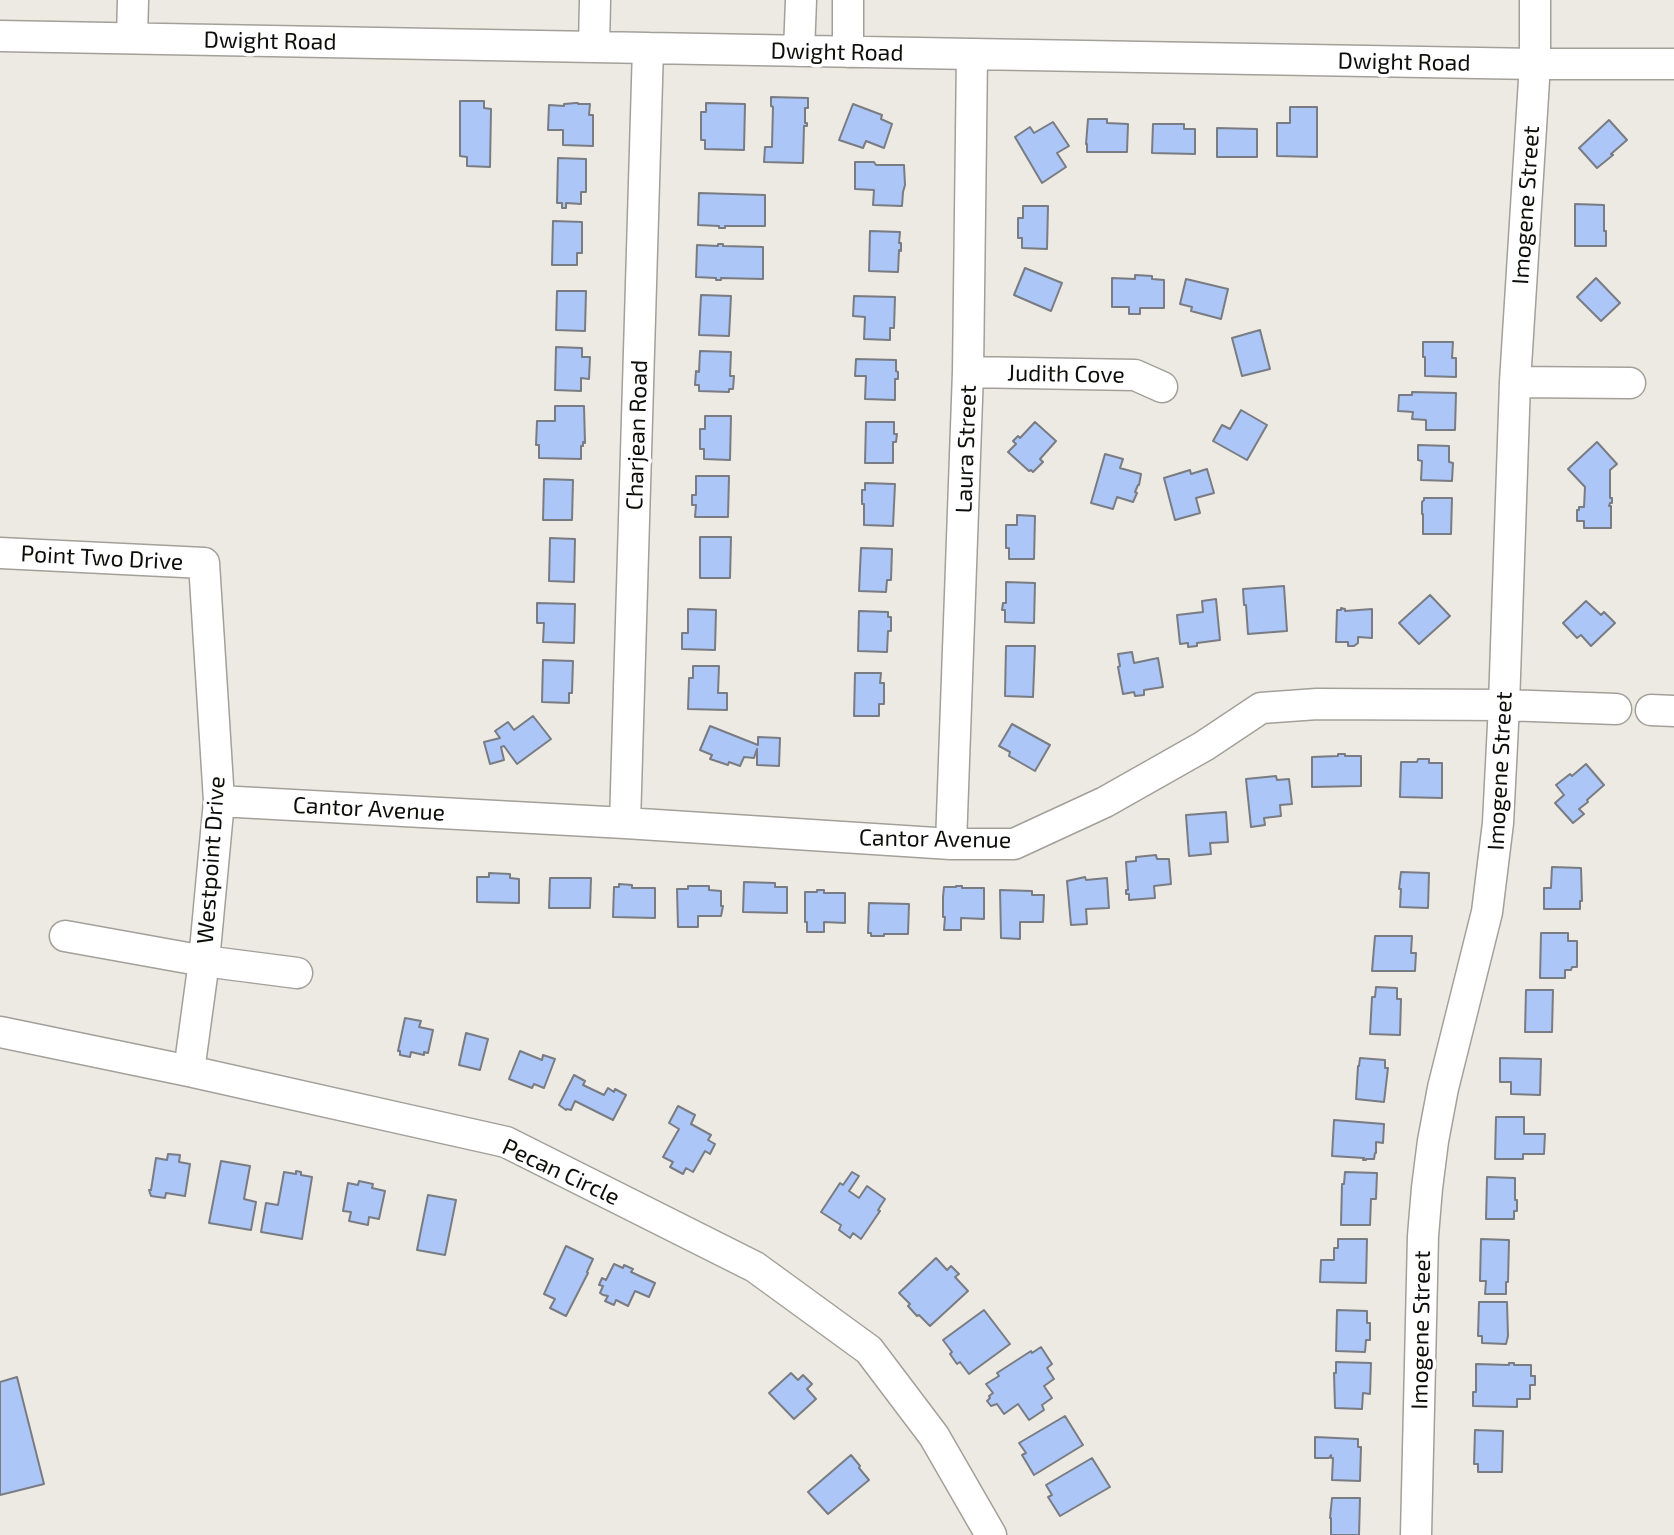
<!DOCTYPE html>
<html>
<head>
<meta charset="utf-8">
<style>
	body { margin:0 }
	canvas { display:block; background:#ede9e3 }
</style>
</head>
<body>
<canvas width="1674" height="1535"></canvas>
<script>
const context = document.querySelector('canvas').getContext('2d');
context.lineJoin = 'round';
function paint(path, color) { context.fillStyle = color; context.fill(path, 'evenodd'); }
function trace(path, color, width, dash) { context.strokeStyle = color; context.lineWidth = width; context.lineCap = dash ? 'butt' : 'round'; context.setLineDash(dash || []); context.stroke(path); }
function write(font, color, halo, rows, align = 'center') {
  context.font = font + ' "Exo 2",sans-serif'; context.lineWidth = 7; context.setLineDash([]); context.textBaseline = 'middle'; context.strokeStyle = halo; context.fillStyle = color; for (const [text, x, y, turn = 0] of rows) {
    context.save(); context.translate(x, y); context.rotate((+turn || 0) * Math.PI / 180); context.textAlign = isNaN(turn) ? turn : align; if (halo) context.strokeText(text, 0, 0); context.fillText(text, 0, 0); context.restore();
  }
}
const building = new Path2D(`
	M771,97L808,98V108H805V123H807V126H804L803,163L764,162L765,147H772L773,107L771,106Z
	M460,101H484V108L491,109L490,167L467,166V157L460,156Z
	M576,103H578V104H590L589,115H593V146L563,145V130H548L549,105L564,106V104Z
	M706,103L745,104L744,150L705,149V140H701V112H706Z
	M853,104L882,115L881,119L892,124L884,148L866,141L863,148L839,140Z
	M1290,107H1317V157L1277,156V123H1290Z
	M1088,119H1107V123L1128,124L1127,152H1087V144H1086Z
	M1609,120L1627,140L1611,154L1613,155L1597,168L1579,148Z
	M1053,122L1069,146L1057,153L1066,167L1042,183L1015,137L1030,127L1034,133Z
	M1153,124H1184V129H1195V154L1152,153Z
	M1217,128L1257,129V157H1217Z
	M558,158L586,159V192H581V204L566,203V208H562V203H557Z
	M855,162H874L876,165H904L905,185L903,192L902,206L873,205L874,190L855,189Z
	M699,193L765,195V226H725V228H719V226L698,225Z
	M1575,204L1604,205V231H1606V246H1575Z
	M1023,206H1048L1047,249L1022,248V238H1018V218H1023Z
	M553,221L582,222V253H577V265H552Z
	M870,231L900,232L899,243H901V251L899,250L898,272L869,271Z
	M718,244H723V246L763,247V279L721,278V280H716V278L696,277L697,245L718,246Z
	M1025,268L1062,283L1051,311L1014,295Z
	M1135,275L1152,276V279L1164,280V308H1140V314H1129V307H1112V278L1135,279Z
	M1596,278L1620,303L1601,321L1577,297Z
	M1186,279L1228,289L1221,319L1191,311L1192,307L1180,304Z
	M557,291H586L585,331L556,330Z
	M701,295L731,296L729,336L699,335Z
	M854,296L895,297L894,328H890V340L864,339L865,317L853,316Z
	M1260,330L1270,369L1242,376L1232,338Z
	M1423,342H1453L1452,358H1456V377L1425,376V357H1423Z
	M556,347L582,348V357H590L589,379L581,378V391L555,390Z
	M700,351L731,352L730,376H734L733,389H729V392L699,391V385H695L696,371L699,372Z
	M856,359L896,360V371L898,372V379H895V400L865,399L866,376H855Z
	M1412,392L1456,393L1455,430H1426V420L1412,419L1413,412L1398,411L1399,395H1412Z
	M555,406H584L585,443L583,442V446H581V459L539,458V445H536L537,421H555Z
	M1241,410L1267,425L1247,460L1213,441L1222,425L1230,429Z
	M705,416H731L730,460L704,459V449H700V429H705Z
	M866,422H894V434H897L896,442H893V463H865Z
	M1035,422L1056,441L1040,459L1043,462L1033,472L1031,470L1029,471L1008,452L1016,444L1013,441L1018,436L1020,438Z
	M1597,442L1617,464L1610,470V498H1612V503H1610L1609,506H1611V528H1584V521H1577V510H1579V507H1584L1585,487L1568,469Z
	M1418,445L1449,446V462L1453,463L1452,481L1421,480L1422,461L1418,460Z
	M1105,454L1123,459L1120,468L1141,474L1139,485H1138L1135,492L1137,493L1133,502L1117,497L1113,509L1091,503Z
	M1207,469L1214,493L1196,498L1200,513L1175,520L1164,478L1190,470L1191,474Z
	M696,476H729L728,517H695L696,505H692V495H696Z
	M544,479L573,480L572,520H543Z
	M865,483L895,484L893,526L864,525V504H862V490H865Z
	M1424,498H1452L1451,534H1423V514H1422V502L1424,500Z
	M1017,515L1035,516L1034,559H1009V548H1006V525H1017Z
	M700,537H731L730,578H700Z
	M550,538L575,539L574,582L549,581Z
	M861,548L892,549L891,580H887L886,592L859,591Z
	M1006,582L1035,583L1034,623L1005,622V610H1002L1003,603H1006Z
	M1284,586L1287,631L1248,634L1246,605H1244L1243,589Z
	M1430,595L1450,616L1419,644L1399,623Z
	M1216,599L1220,640L1197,643V646L1188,647V643L1180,644L1177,615L1203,612L1202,601Z
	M1586,601L1601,615L1604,612L1615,623L1591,646L1581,635L1577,638L1563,623Z
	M537,603L575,604L574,643L543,642L544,623H537Z
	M1341,608L1345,609V611L1372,609V638L1358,637V643L1354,646H1348V642H1336L1337,610H1341Z
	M688,609L716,610L715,650L682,649V633H688Z
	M859,611L888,612V617H891V631H888L887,652L858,651Z
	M1006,646H1035L1033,697L1005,696Z
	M1132,652L1134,663L1158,658L1163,687L1144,690V695L1135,696L1134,692L1123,694L1118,667L1120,666L1118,654Z
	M543,660L573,661L572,693H569V703L542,702Z
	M693,666H719L718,693H727V710L688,709L689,678H693Z
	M855,673H881L880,683H884V704H879V716H854Z
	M533,716L551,739L517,764L504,746L501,747L504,760L490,764L484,742L500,738L495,731L508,722L514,730Z
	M1012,724L1050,745L1035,771L1009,756L1010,752L999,746Z
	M710,726L758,745V737L780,738L779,766L757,765V749L754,758L744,757L740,766L729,762L728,765L710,759L712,755L700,750Z
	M1338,754H1345V756H1361V786L1312,787V757L1338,756Z
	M1418,759H1429V763H1442V798L1400,797L1401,762H1417Z
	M1586,764L1604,785L1587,800L1588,802L1579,809L1584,814L1573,823L1555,803L1564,795L1556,785L1570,774L1572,776Z
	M1276,776L1277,780L1289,779L1292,804L1280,805L1281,816L1264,818L1265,825L1251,827L1246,779Z
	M1226,812L1228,842L1210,843L1211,854L1189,856L1186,815Z
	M1156,855L1157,859H1169L1171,884L1154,886L1155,898L1129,900V894H1126V890H1128L1126,862L1136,861V857Z
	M1552,867L1581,868L1582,901H1580V909H1544V888H1551Z
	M1401,872L1429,873L1428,908L1400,907L1401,889H1399Z
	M489,873L510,874V878L519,879V903L477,902V877H489Z
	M1085,877L1086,880L1107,878L1109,908L1086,909L1087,924L1071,925L1067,881Z
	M550,878H591L590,908H549Z
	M744,882L775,883V887H787V913L743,912Z
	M619,884L632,885V888H655V918L613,917L614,887H619Z
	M688,886H709V890L721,891V906H723L721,916H698V927H678L677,889H688Z
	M956,886H962V888H984V919L961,918V930H944L945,917H943V897L944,887H956Z
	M817,890H824V893H845V923L824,922V932H807V922H805V892H817Z
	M1000,890L1032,891V895H1044L1043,922H1020V939L1001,938Z
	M869,903L909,904L908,934H884V936H871V933H868Z
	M1541,933H1568V941H1577V967H1572L1571,970H1565V978H1540Z
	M1375,936H1412L1411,953H1416L1415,971H1372Z
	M1376,987L1397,988V999H1401L1400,1035L1370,1034L1372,997H1375Z
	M1526,990H1553L1552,1032H1525Z
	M405,1018L421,1021L419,1027L433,1030L428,1053L424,1052V1055L411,1052L410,1057L400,1055V1051H398Z
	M466,1033L488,1039L480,1070L459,1065Z
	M520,1051L542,1060L543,1055L555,1059L544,1088L534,1084L532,1088L509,1079Z
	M1360,1058L1385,1060V1068H1388L1384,1102L1356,1099L1358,1066H1359Z
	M1500,1058L1541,1059L1540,1095L1511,1094V1082H1500Z
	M574,1075L585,1081L583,1085L604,1095L608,1088L614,1092L615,1089L626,1095L613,1120L575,1101L571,1110L567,1109L566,1110L559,1105Z
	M678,1106L695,1115L691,1124L711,1135L708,1140L715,1144L710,1154L705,1151L693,1172L686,1168L683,1174L670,1167L673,1162L663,1157L679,1129L669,1123Z
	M1496,1117H1524V1134H1545L1544,1154H1523V1159H1495Z
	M1334,1120L1384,1124L1383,1143L1376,1142V1153H1375L1374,1159H1366V1160H1363L1364,1158L1332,1156Z
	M168,1154L180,1155L179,1162L190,1164L185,1196L166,1193L165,1198L151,1196L149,1190H151L156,1158L167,1160Z
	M221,1161L250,1166L244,1199L256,1202L251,1230L209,1223Z
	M296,1171L301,1172V1175L312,1177L302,1239L261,1232L266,1203L278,1205L284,1172L296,1174Z
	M852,1172L859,1176L849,1191L859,1198L867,1186L885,1199L878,1210L880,1211L861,1239L853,1233L850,1238L839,1230L841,1225L821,1212L840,1183L843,1185Z
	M1345,1172L1377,1173L1376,1199H1371L1370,1225H1341L1342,1184H1344Z
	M1487,1177L1515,1178V1200H1517V1211H1514V1219H1486Z
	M359,1181L373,1184L372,1188L385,1191L379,1219L369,1217L368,1225L349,1221L351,1212L343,1211L348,1183L358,1185Z
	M428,1195L456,1200L445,1255L417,1250Z
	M1338,1239H1367L1366,1283L1320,1282L1321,1260H1334V1248H1338Z
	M1481,1239L1509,1240L1508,1282H1506V1294H1485L1486,1281H1480Z
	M566,1246L593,1259L587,1272L588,1273L566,1316L550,1308L555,1299L544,1294Z
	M936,1258L947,1270L951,1266L959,1274L955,1277L968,1291L930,1326L919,1315L917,1316L908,1306L910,1304L899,1293Z
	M614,1264L623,1268L624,1265L633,1269L631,1272L655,1283L649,1297L635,1291L628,1306L616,1300L614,1305L605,1301L608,1296L603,1295L600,1293L603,1286L599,1285L602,1278L606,1280Z
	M1479,1302H1507L1508,1336L1506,1344L1482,1343V1336H1478Z
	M984,1310L1010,1344L969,1374L960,1362L957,1364L950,1354L952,1352L943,1340Z
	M1337,1310L1367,1311V1323H1370V1340H1366L1365,1352L1336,1351Z
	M1041,1347L1052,1364L1047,1368L1054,1379L1044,1386L1052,1398L1042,1405L1044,1410L1029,1420L1018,1404L1004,1414L997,1404L991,1406L987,1401L990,1398L989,1396L993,1393L986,1384L999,1376L997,1373L1031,1351L1032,1353Z
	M1336,1362L1371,1363L1370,1394L1363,1393L1362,1409L1335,1408L1334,1373H1336Z
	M1509,1363H1514V1365H1531V1376H1535V1385H1530V1399H1517V1407L1473,1406V1392H1476V1364L1509,1365Z
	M791,1373L798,1380L803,1375L812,1384L807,1389L816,1399L794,1419L769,1393Z
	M17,1377L44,1484L0,1495V1382Z
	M1065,1416L1083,1445L1034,1475L1022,1455L1026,1453L1019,1443Z
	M1475,1430L1503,1431L1502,1472H1478V1464H1474Z
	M1315,1437L1358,1439V1447H1361L1360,1481L1332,1480L1333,1458H1331V1455L1329,1458H1315Z
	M851,1455L860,1466L859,1468L869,1480L828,1514L808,1492Z
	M1092,1458L1110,1487L1060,1516L1048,1497L1052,1495L1046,1485Z
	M1332,1498H1360L1359,1535H1331V1518H1330Z`);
paint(building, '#acc6f7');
trace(building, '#797c82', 2);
const minor = new Path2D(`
	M0,36L972,54L1535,64H1674
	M132,38L133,0
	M594,47L595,0
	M799,51L801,0
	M848,52V0
	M968,372L1135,375L1162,387
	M1515,382L1630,383
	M0,553L204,563L219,801L204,961L189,1071
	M1651,710L1674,711
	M219,801L625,823L951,844H1014L1105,802L1204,746L1261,708L1317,704L1504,705L1616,709
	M625,823L648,48
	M951,844L968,372L972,54
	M65,936L204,961L297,973
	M0,1032L189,1071L506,1142L755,1267L869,1350L934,1436L991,1535
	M1416,1535L1423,1236L1427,1188L1433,1141L1443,1088L1487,912L1498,823L1504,705L1515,382L1535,64V0`);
trace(minor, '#a3a09a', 33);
trace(minor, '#fff', 30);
write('23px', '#0e0d0b', '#fff', [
	["Dwight Road",270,41,1],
	["Dwight Road",837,52,1],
	["Dwight Road",1404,62,1],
	["Imogene Street",1526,205,-86],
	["Judith Cove",1066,374,1],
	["Charjean Road",637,435,-88],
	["Laura Street",966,449,-88],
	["Point Two Drive",102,558,3],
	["Imogene Street",1500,771,-87],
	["Cantor Avenue",369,809,3],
	["Cantor Avenue",935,839,1],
	["Westpoint Drive",211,860,-86],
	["Pecan Circle",561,1172,25],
	["Imogene Street",1421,1330,-89]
]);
</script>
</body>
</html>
